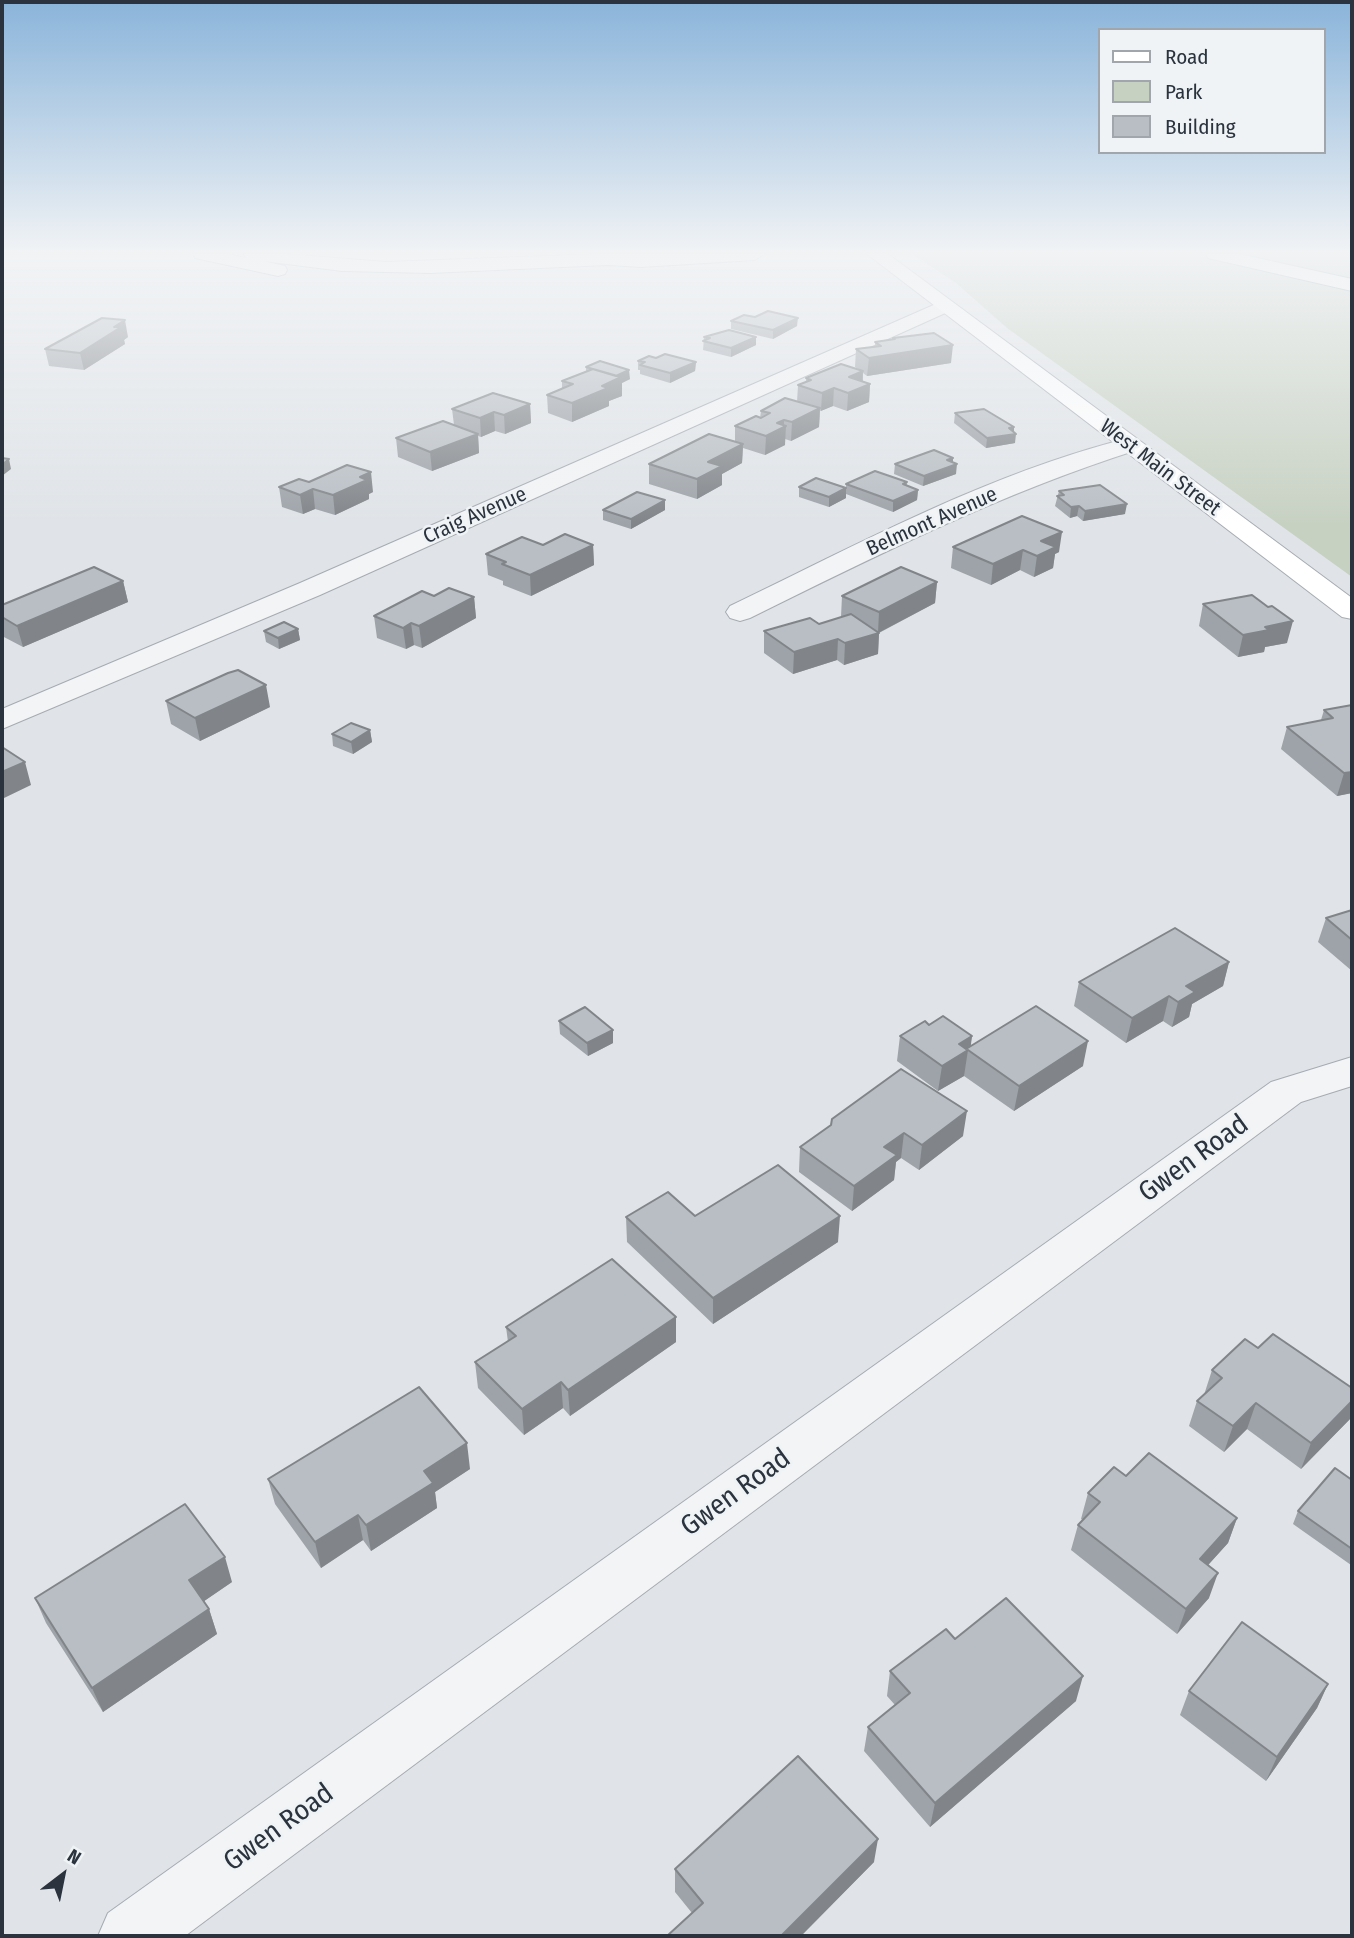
<!DOCTYPE html>
<html>
<head>
<meta charset="utf-8">
<style>
	body { margin:0 }
	#map { position:relative; width:1354px; height:1938px; overflow:hidden; background:#e0e4e8; font-family:"Fira Sans Condensed",sans-serif }
	canvas { display:block }
	.frame { position:absolute; inset:0; border:4px solid #2a333e; pointer-events:none }
	.legend { position:absolute; left:1098px; top:28px; width:228px; height:126px; box-sizing:border-box; background:#eff3f5; border:2px solid #a0a6ac; margin:0; padding:9px 12px; list-style:none; font-size:21px; color:#2a333e }
	.legend li { display:flex; align-items:center; gap:14px; height:35px }
	.legend b { width:35px; border:2px solid #a0a6ac }
	.north { position:absolute; left:28px; top:1840px; width:70px; height:70px; -webkit-text-stroke:5px #eff3f5; paint-order:stroke; rotate:32deg; font-size:19px; font-weight:700; line-height:28px; text-align:center; color:#2a333e }
	.north::after { content:''; display:block; margin:auto; width:24px; height:32px; background:#2a333e; clip-path:polygon(50% 0,100% 100%,50% 72%,0 100%) }
</style>
</head>
<body>
<div id="map">
<canvas width="1354" height="1938"></canvas>
<div class="frame"></div>
<ul class="legend">
<li><b style="height:9px;background:#fff"></b>Road</li>
<li><b style="height:19px;background:#c7d1c2"></b>Park</li>
<li><b style="height:19px;background:#b8bec4"></b>Building</li>
</ul>
<div class="north">N</div>
</div>
<script>
const context = document.querySelector('canvas').getContext('2d');
context.lineJoin = 'round';
function paint(path, color) { context.fillStyle = color; context.fill(path, 'evenodd'); }
function trace(path, color, width, dash) { context.strokeStyle = color; context.lineWidth = width; context.lineCap = dash ? 'butt' : 'round'; context.setLineDash(dash || []); context.stroke(path); }
function write(font, color, halo, rows, align = 'center') {
  context.font = font + ' "Fira Sans Condensed",sans-serif'; context.lineWidth = 5; context.setLineDash([]); context.textBaseline = 'middle'; context.strokeStyle = halo; context.fillStyle = color; for (const [text, x, y, turn = 0] of rows) {
    context.save(); context.translate(x, y); context.rotate((+turn || 0) * Math.PI / 180); context.textAlign = isNaN(turn) ? turn : align; if (halo) context.strokeText(text, 0, 0); context.fillText(text, 0, 0); context.restore();
  }
}
paint(new Path2D(`
	M912,254H1352V577L1007,328L956,283Z`), '#c7d1c2');
const street = new Path2D(`
	M945,300L952,302L955,306L952,310L320,595L2,729V709L300,583Z
	M1129,438L1137,440L1141,445L1137,450C1002,493 877,555 750,618L740,621L730,618L726,612L730,606C859,544 989,473 1129,438Z
	M1352,1057V1086L1301,1102L185,1936H98L108,1913L1271,1082Z`);
const secondary = new Path2D(`
	M867,254H888L1352,598V619L1342,617Z`);
const highway = new Path2D(`
	M193,254H228L246,258L244,254H286L386,262L599,254H764L755,260L641,267L608,265L430,273L342,271L263,261L285,266L287,270L285,274L278,276L195,258Z
	M1206,254H1239L1352,279V291L1208,258Z`);
trace(street, '#a6abb2', 2);
trace(secondary, '#a6abb2', 2);
trace(highway, '#89939d', 2);
paint(street, '#f2f4f6');
paint(secondary, '#fff');
paint(highway, '#fff');
paint(new Path2D(`
	M755,317L797,326L773,339L731,329V321Z
	M128,337L124,340L125,344L84,370L49,366L45,349Z
	M704,337H756V345L731,357L703,350Z
	M893,338L951,363L867,376L863,373V381L870,384L869,402L847,411L833,406L820,411L819,427L791,441L785,439V445L765,455L743,448L742,463L722,474V485L697,499L649,484V464L735,441V426L760,418L761,411L797,402L798,385L806,382V378L860,370L855,367L856,349L875,347V342L893,339Z
	M656,358L696,362L695,371L670,383L640,374V370H638V361Z
	M586,367L630,379L622,383V396L609,401V406L572,422L548,413L547,395L562,389V381L586,371Z
	M530,404L531,423L505,434L495,431L481,437L478,436L479,453L432,471L398,457L396,438L454,425L452,409Z
	M955,413L1015,443L986,448L954,423Z
	M953,462L956,474L923,486L894,474L895,464Z
	M309,482L373,492L369,494V499L335,515L315,509L303,514L282,507L279,487Z
	M907,482V486L918,490L917,500L893,512L846,494V498L829,507L799,497V487H846V484Z
	M1059,491L1125,514L1083,521L1077,516L1070,518L1055,506Z
	M665,500V510L631,529L603,520V510Z
	M1022,516L1059,552L1055,554L1053,568L1034,577L1020,570L991,585L951,568L953,547Z
	M543,545H593L594,565L531,596L503,585V581L488,575L486,554Z
	M123,581L128,602L23,647L2,636V605Z
	M937,582L935,603L879,633L878,654L844,665L837,660L793,674L764,653V631L819,624L841,617L842,596Z
	M474,597L476,618L422,648L414,645L406,649L377,638L374,616Z
	M1203,604L1287,643L1265,647L1264,652L1238,657L1199,626Z
	M298,629L300,640L279,649L266,642L264,631Z
	M166,701L270,707L200,741L171,724Z
	M1352,705V793L1337,796L1281,749L1287,727L1321,720L1324,710Z
	M370,730L372,742L353,754L333,746L332,734Z
	M1352,910V971L1318,942L1326,918Z
	M1229,962L1223,986L1192,1004L1189,1017L1172,1027L1163,1021L1126,1043L1074,1006L1079,982Z
	M559,1021L613,1030V1043L588,1056L560,1034Z
	M929,1025L972,1036L970,1047L1083,1066L1014,1111L964,1076L938,1091L897,1061L900,1036Z
	M831,1125L963,1136L919,1170L901,1158L896,1162L894,1180L852,1211L799,1172L800,1147Z
	M695,1216L838,1242L713,1324L627,1242L626,1217Z
	M676,1317V1342L570,1416L563,1408L524,1435L478,1388L475,1362L508,1342L506,1327Z
	M1212,1370L1350,1419L1301,1469L1247,1429L1224,1452L1189,1426L1197,1401L1204,1395Z
	M470,1469L435,1492L437,1508L371,1551L363,1540L321,1568L275,1504L268,1479Z
	M1126,1476L1237,1518L1228,1543L1208,1565L1209,1598L1177,1634L1071,1550L1078,1525L1083,1520L1081,1519L1088,1493Z
	M1352,1480V1563L1351,1565L1293,1524L1298,1511Z
	M232,1582L204,1601L209,1609L217,1634L103,1712L46,1623L35,1598Z
	M955,1639L1076,1701L930,1827L864,1751L868,1727L895,1705L887,1696L890,1671Z
	M1328,1684L1317,1708L1266,1781L1180,1715L1189,1691Z
	M874,1862L801,1936H667L692,1913L675,1892V1869Z`), '#9ea3a9');
paint(new Path2D(`
	M798,318L797,326L773,339V330Z
	M125,320L128,337L124,340L125,344L84,370L80,353L114,327Z
	M756,337V345L731,357V348Z
	M953,345L951,363L867,376L869,358Z
	M696,362L695,371L670,383V373Z
	M629,370L630,379L622,383V396L609,401V406L572,422V403L602,386L615,376Z
	M863,371L862,387L870,384L869,402L847,411L849,377Z
	M834,388L833,406L821,411L822,393Z
	M530,404L531,423L505,434L504,415Z
	M820,408L819,427L791,441L792,422Z
	M494,412L495,431L481,437L480,418Z
	M784,420V427L786,426L785,445L765,455L766,436L777,423Z
	M1014,427V434H1016L1015,443L986,448L987,438L1009,428Z
	M478,434L479,453L432,471L430,452Z
	M743,444L742,463L722,474V485L697,499V479L708,462Z
	M953,458V465L957,464L956,474L923,486L924,476L947,460Z
	M9,459L11,469L2,476V465Z
	M371,472L373,492L369,494V499L335,515L333,495L360,477Z
	M846,488V498L829,507V497Z
	M313,489L315,509L303,514L300,495Z
	M918,490L917,500L893,512V501Z
	M665,500V510L631,529V519Z
	M1127,504L1125,514L1083,521L1085,511Z
	M1079,506L1077,516L1070,518L1071,507Z
	M1062,532L1059,552L1055,554L1053,568L1034,577L1037,556L1041,541Z
	M593,545L594,565L531,596L530,575Z
	M1023,550L1020,570L991,585L993,564Z
	M123,581L128,602L23,647L17,626Z
	M937,582L935,603L878,633H879L878,654L844,665L845,643L878,633L879,612Z
	M474,597L476,618L422,648L419,626Z
	M1293,621L1287,643L1265,647L1264,652L1238,657L1243,635L1265,627Z
	M411,623L414,645L406,649L403,628Z
	M298,629L300,640L279,649L278,638Z
	M838,639L837,660L793,674L794,652Z
	M266,685L270,707L200,741L195,718Z
	M370,730L372,742L353,754L351,742Z
	M25,762L31,785L2,799V772Z
	M1352,772V793L1337,796L1344,773Z
	M1229,962L1223,986L1192,1004L1189,1017L1172,1027L1178,1002L1186,986Z
	M1169,996L1163,1021L1126,1043L1132,1018Z
	M613,1030V1043L588,1056L587,1043Z
	M972,1036L970,1052L968,1050L964,1076L938,1091L942,1066L959,1044Z
	M1088,1041L1083,1066L1014,1111L1019,1086Z
	M967,1111L963,1136L919,1170L922,1145Z
	M904,1133L901,1158L896,1162L894,1180L852,1211L854,1186L884,1147Z
	M840,1216L838,1242L713,1324V1298Z
	M676,1317V1342L570,1416L568,1390Z
	M561,1382L563,1408L524,1435L522,1409Z
	M1352,1401V1413L1350,1419L1301,1469L1311,1443Z
	M1256,1403L1247,1429L1224,1452L1233,1426Z
	M467,1443L470,1469L435,1492L437,1508L371,1551L366,1525L424,1471Z
	M358,1515L363,1540L321,1568L315,1542Z
	M1237,1518L1228,1543L1191,1584L1200,1559Z
	M225,1557L232,1582L197,1606L189,1580Z
	M1218,1573L1209,1598L1177,1634L1186,1609Z
	M209,1609L217,1634L103,1712L92,1688Z
	M1083,1676L1076,1701L930,1827L935,1803Z
	M1328,1684L1317,1708L1266,1781L1277,1757Z
	M878,1839L874,1862L801,1936H781Z`), '#818589');
const building = new Path2D(`
	M768,311L798,318L773,330L731,321L744,315L755,317Z
	M102,318L125,320L114,327H121L80,353L45,349Z
	M729,330L756,337L731,348L703,341L710,338L704,337Z
	M934,333L953,345L869,358L856,349L881,346L875,342L895,339L893,338Z
	M665,354L696,362L670,373L640,365L645,362L638,361L649,356L656,358Z
	M600,361L629,370L616,376L586,367Z
	M841,364L863,371L849,377L870,384L848,393L834,388L822,393L798,385L811,380L806,378Z
	M593,369L621,377L602,386L608,388L572,403L547,395L573,384L562,381Z
	M493,393L530,404L504,415L494,412L480,418L452,409Z
	M785,398L820,408L792,422L784,420L777,423L786,426L766,436L735,426L756,416L761,418L770,413L761,411Z
	M984,409L1014,427L1009,428L1016,434L987,438L955,413Z
	M443,421L478,434L430,452L396,438Z
	M709,434L743,444L708,462L722,466L697,479L649,464Z
	M934,450L953,458L947,460L957,464L924,476L895,464Z
	M2,458L9,459L2,465Z
	M347,465L371,472L360,477L367,480L333,495L313,489L300,495L279,487L299,479L309,482Z
	M875,471L907,482L903,484L918,490L893,501L846,484Z
	M816,478L846,488L829,497L799,487Z
	M1100,485L1127,504L1085,511L1079,506L1071,507L1057,496L1064,495L1059,491Z
	M637,492L665,500L631,519L603,510Z
	M1022,516L1062,532L1041,541L1056,547L1037,556L1023,550L993,564L953,547Z
	M565,534L593,545L530,575L502,564L506,562L486,554L522,537L543,545Z
	M94,567L123,581L17,626L2,617V605Z
	M901,567L937,582L879,612L842,596Z
	M449,588L474,597L419,626L411,623L403,628L374,616L422,591L434,596Z
	M1252,595L1268,607L1272,606L1293,621L1265,627L1269,630L1243,635L1203,604Z
	M851,614L879,633L845,643L838,639L794,652L764,631L810,618L819,624Z
	M284,622L298,629L278,638L264,631Z
	M238,670L266,685L195,718L166,701L228,673Z
	M1352,705V772L1344,773L1287,727L1333,718L1324,710Z
	M351,723L370,730L351,742L332,734Z
	M2,747L25,762L2,772Z
	M1352,910V940L1326,918Z
	M1175,928L1229,962L1186,986L1195,992L1178,1002L1169,996L1132,1018L1079,982Z
	M1036,1006L1088,1041L1019,1086L968,1050L942,1066L900,1036L925,1021L929,1025L943,1016L972,1036L959,1044L966,1049Z
	M585,1007L613,1030L587,1043L559,1021Z
	M901,1069L967,1111L922,1145L904,1133L884,1147L897,1155L854,1186L800,1147L831,1125L832,1119Z
	M778,1165L840,1216L713,1298L626,1217L668,1192L695,1216Z
	M612,1259L676,1317L568,1390L561,1382L522,1409L475,1362L516,1336L506,1327Z
	M1273,1334L1352,1388V1401L1311,1443L1256,1403L1233,1426L1197,1401L1222,1378L1212,1370L1245,1339L1258,1348Z
	M419,1387L467,1443L424,1471L433,1483L366,1525L358,1515L315,1542L268,1479Z
	M1149,1453L1237,1518L1200,1559L1218,1573L1186,1609L1078,1525L1100,1502L1088,1493L1114,1467L1126,1476Z
	M1335,1468L1352,1480V1549L1298,1511Z
	M185,1504L225,1557L189,1580L209,1609L92,1688L35,1598Z
	M1006,1598L1083,1676L935,1803L868,1727L910,1693L890,1671L946,1629L955,1639Z
	M1242,1622L1328,1684L1277,1757L1189,1691Z
	M798,1756L878,1839L781,1936H667L703,1903L675,1869Z`);
paint(building, '#b8bec4');
trace(building, '#818589', 2);
const sky = context.createLinearGradient(0, 0, 0, 525);
sky.addColorStop(0, '#8ab4da');
sky.addColorStop(0.48, '#f1f3f5');
sky.addColorStop(1, '#f1f3f500');
context.fillStyle = sky;
context.fillRect(0, 0, 1354, 525);
write('21px', '#2a333e', '#eff3f5', [
	["West Main Street",1160,468,37],
	["Craig Avenue",475,516,-24],
	["Belmont Avenue",932,522,-24]
]);
write('28px', '#2a333e', '#eff3f5', [
	["Gwen Road",1194,1159,-36],
	["Gwen Road",736,1493,-36],
	["Gwen Road",279,1828,-36]
]);
</script>
</body>
</html>
